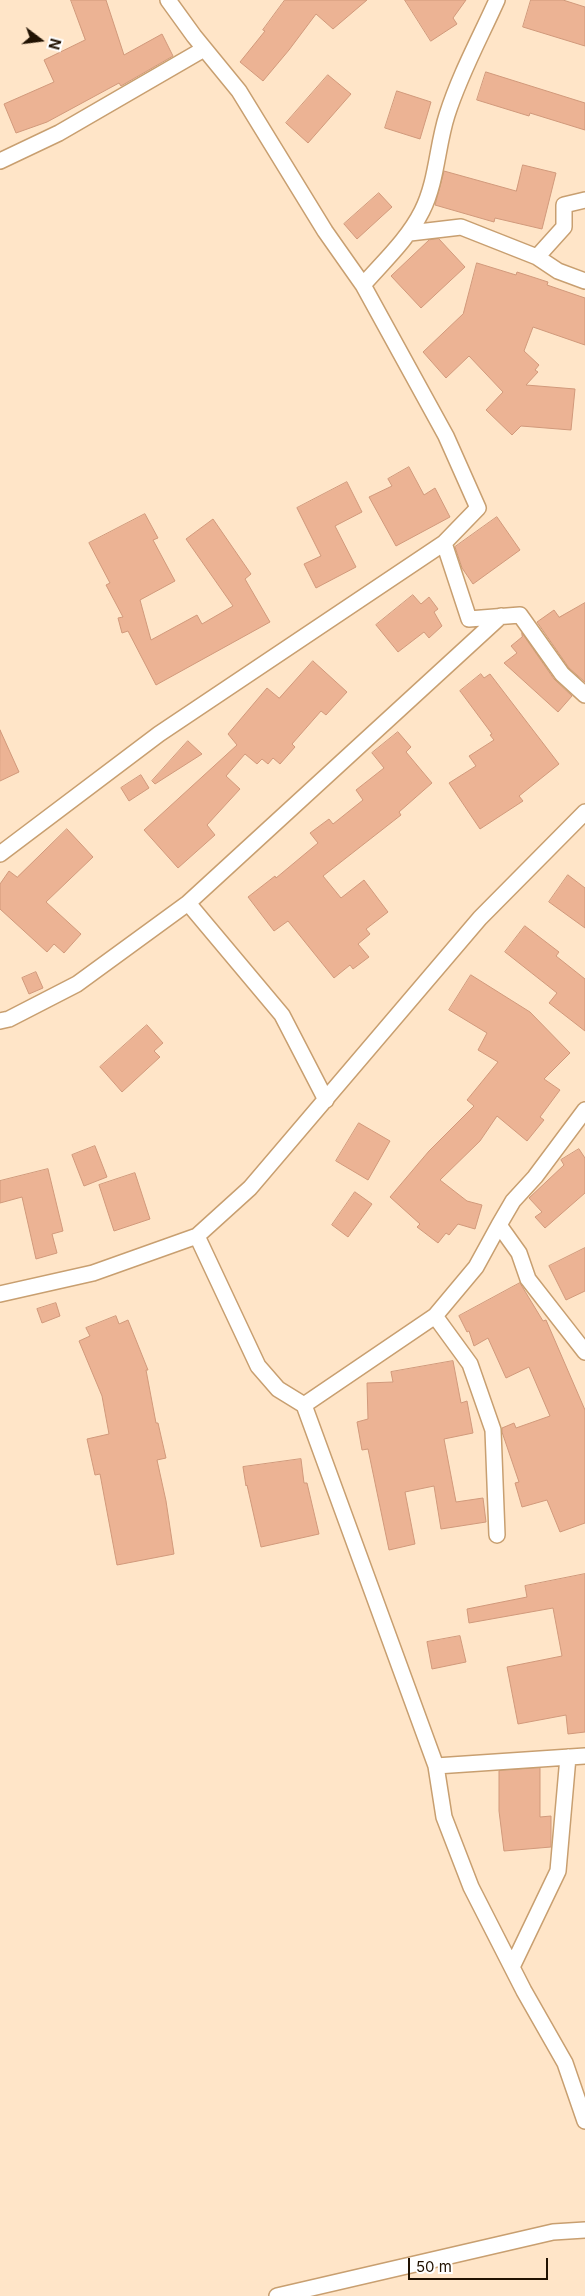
<!DOCTYPE html>
<html>
<head>
<meta charset="utf-8">
<style>
	body { margin:0 }
	#map { position:relative; width:585px; height:2296px; overflow:hidden; background:#ffe5c8; font-family:Inter,sans-serif }
	canvas { display:block }
	.north { position:absolute; left:15px; top:15px; width:50px; height:50px; -webkit-text-stroke:4px #fff; paint-order:stroke; rotate:105deg; font-size:14px; font-weight:700; line-height:20px; text-align:center; color:#211202 }
	.north::after { content:''; display:block; margin:auto; width:18px; height:22px; background:#211202; clip-path:polygon(50% 0,100% 100%,50% 72%,0 100%) }
	.scale { position:absolute; left:408px; top:2258px; width:140px; height:22px; box-sizing:border-box; border:2px solid #211202; border-top:0; padding-left:6px; font-size:15px; line-height:18px; white-space:nowrap; color:#211202; -webkit-text-stroke:4px #fff; paint-order:stroke }
</style>
</head>
<body>
<div id="map">
<canvas width="585" height="2296"></canvas>
<div class="north">N</div>
<div class="scale">50 m</div>
</div>
<script>
const context = document.querySelector('canvas').getContext('2d');
context.lineJoin = 'round';
function paint(path, color) { context.fillStyle = color; context.fill(path, 'evenodd'); }
function trace(path, color, width, dash) { context.strokeStyle = color; context.lineWidth = width; context.lineCap = dash ? 'butt' : 'round'; context.setLineDash(dash || []); context.stroke(path); }
const building = new Path2D(`
	M71,0H106L124,55L162,34L173,56L121,86L119,83L47,122L16,133L4,104L54,82L44,60L85,40Z
	M285,0H367L333,29L316,14L289,50L263,81L240,62L265,31L263,30Z
	M405,0H466L453,18L457,24L431,41Z
	M531,0H563L585,7V46L523,27Z
	M486,72L585,103V130L530,113L529,116L477,100Z
	M328,75L351,94L308,143L286,123Z
	M397,91L431,102L420,139L385,128Z
	M523,165L556,173L542,229L495,218L494,222L435,205L444,171L516,191Z
	M379,193L392,207L357,239L344,224Z
	M439,239L465,267L421,308L391,276L429,240Z
	M477,263L516,275L517,272L548,282L547,285L585,298V345L533,327L524,351L539,365L535,370L538,372L526,385L575,389L571,430L521,426L512,435L486,410L503,392L469,356L446,378L423,352L463,314Z
	M409,467L424,495L435,488L450,517L396,546L369,497L392,486L388,479Z
	M347,482L362,512L335,526L356,567L316,588L304,564L321,556L297,508Z
	M145,514L158,538L153,540L175,581L140,600L151,640L197,615L202,624L233,606L186,539L213,519L251,574L245,579L270,622L156,685L128,631L122,633L118,618L123,617L106,585L110,583L89,543Z
	M497,517L520,550L473,584L462,568L455,547Z
	M413,595L421,604L429,597L438,609L434,612L442,626L429,638L424,632L398,652L376,625Z
	M585,603V682L569,668L537,622L554,610L559,617Z
	M522,633L554,679L572,696L558,712L504,663L517,653L511,646L522,637Z
	M313,661L347,692L326,715L321,711L292,744L295,747L280,764L273,758L268,764L262,759L257,764L245,754L226,776L240,789L207,825L215,835L178,868L144,830L237,745L228,734L267,688L279,698Z
	M481,674L484,678L490,674L559,764L519,796L523,801L480,829L449,783L476,766L469,756L494,740L490,735L492,734L460,691Z
	M0,730L19,772L0,781Z
	M398,732L411,747L406,752L432,783L399,812L401,815L323,876L341,898L364,880L388,912L366,929L370,934L358,944L369,957L353,969L350,965L334,978L288,921L274,931L248,897L275,876L276,878L318,843L310,833L329,819L333,824L363,800L356,790L384,768L372,753Z
	M188,741L202,754L155,784L152,781Z
	M141,775L149,788L129,801L121,788Z
	M67,829L93,857L46,902L81,934L64,953L54,944L47,952L0,909V884L9,871L17,877Z
	M568,875L585,888V928L549,902Z
	M525,926L559,952L556,956L585,979V1031L549,1003L557,993L505,952Z
	M36,972L43,988L29,994L22,978Z
	M471,975L530,1012L570,1053L544,1079L560,1090L540,1117L544,1120L527,1141L497,1116L480,1141L440,1180L467,1201L482,1205L475,1229L458,1224L449,1235L446,1233L438,1243L417,1227L420,1224L390,1197L429,1151L474,1106L467,1100L498,1062L478,1050L487,1033L449,1010Z
	M147,1025L163,1043L154,1051L160,1057L122,1092L100,1067Z
	M359,1123L390,1141L368,1180L336,1161Z
	M95,1146L107,1177L84,1186L72,1155Z
	M579,1149L585,1158V1193L545,1228L535,1217L542,1212L529,1198L564,1165L561,1160Z
	M48,1169L63,1231L52,1234L57,1253L36,1259L22,1197L0,1203V1181Z
	M135,1173L150,1219L114,1231L99,1185Z
	M355,1192L372,1204L348,1237L332,1225Z
	M585,1248V1291L566,1300L549,1266Z
	M520,1283L543,1321L546,1320L585,1410V1523L560,1532L547,1500L522,1507L515,1483L519,1482L502,1432V1428L514,1423L516,1428L550,1416L529,1367L506,1378L488,1338L474,1346L469,1331L467,1332L459,1316Z
	M56,1303L60,1316L42,1323L37,1309Z
	M116,1316L119,1324L128,1320L148,1370H146L156,1423H158L166,1458L157,1460L166,1501L174,1554L117,1565L100,1474L95,1475L87,1439L109,1434L102,1396L79,1341L90,1336L86,1328Z
	M453,1361L461,1403L467,1401L473,1433L444,1439L456,1502L483,1498L486,1522L441,1529L434,1486L405,1492L415,1544L389,1550L368,1449L362,1450L357,1422L368,1419L367,1383L393,1382L391,1372Z
	M301,1459L304,1483H307L319,1534L261,1547L247,1485L246,1486L243,1467Z
	M585,1574V1732L568,1734L566,1715L518,1724L507,1667L562,1656L553,1608L469,1623L467,1609L527,1597L525,1586Z
	M460,1636L466,1662L432,1669L427,1642Z
	M540,1768V1817L551,1816V1847L504,1851L499,1811V1771Z`);
paint(building, '#ecb394');
trace(building, '#d1997b', 1);
const street = new Path2D(`
	M168,0L194,36L239,91L325,231L363,285L446,436L478,508L444,543L469,619L520,615L562,674L585,695
	M0,161L59,133L204,49
	M410,233L461,227L537,257L564,227V205L585,200
	M537,257L558,271L585,281
	M363,285C384,261 408,239 422,211C437,181 437,146 447,115C460,74 480,38 497,0
	M0,854L159,734L444,543
	M188,903L282,1015L326,1100
	M0,1021L9,1019L77,984L188,903L501,616
	M585,1110L535,1177L513,1201L499,1225L519,1253L528,1279L585,1352
	M197,1236L258,1366L278,1389L304,1405L435,1316L476,1267L499,1225
	M0,1294L93,1273L197,1236L250,1188L480,918L585,812
	M435,1316L470,1364L493,1430L497,1535
	M304,1405L436,1766L444,1817L471,1887L524,1991L565,2063L585,2121
	M436,1766L585,1756
	M512,1967L558,1871L568,1757
	M277,2296L553,2232L585,2230`);
trace(street, '#c89f70', 18);
trace(street, '#fff', 15);
</script>
</body>
</html>
